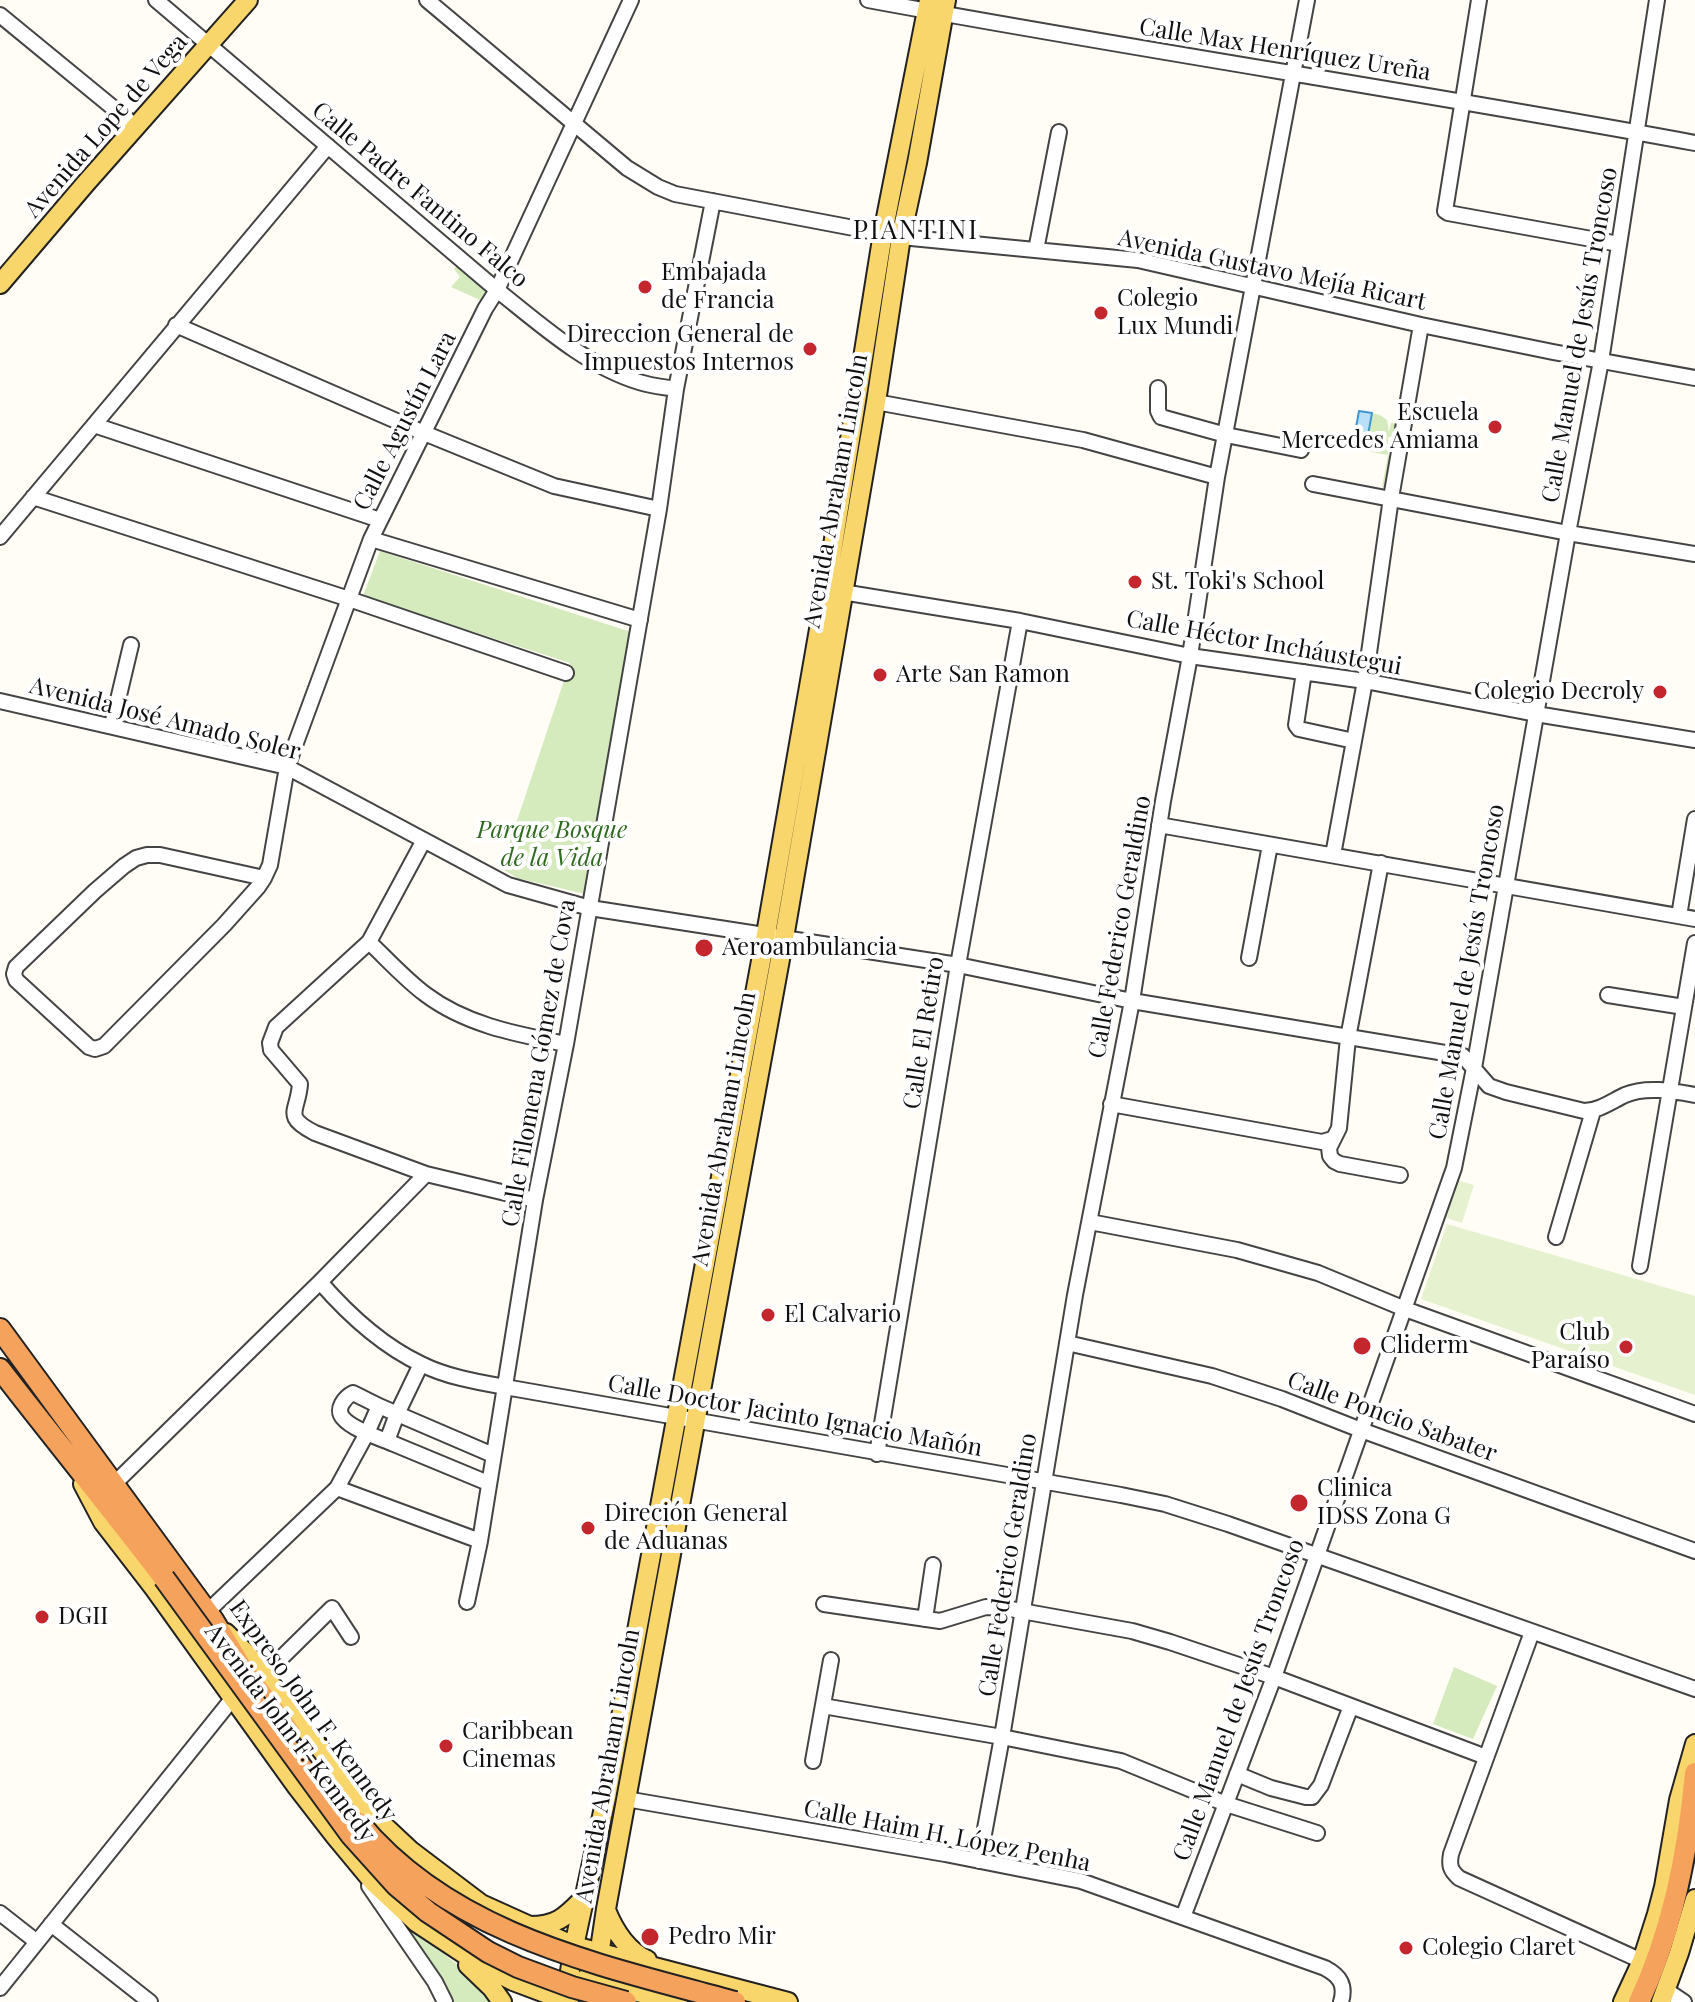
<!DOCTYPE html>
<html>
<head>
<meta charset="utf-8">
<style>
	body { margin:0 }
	canvas { display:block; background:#fffdf5 }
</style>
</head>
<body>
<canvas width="1695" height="2002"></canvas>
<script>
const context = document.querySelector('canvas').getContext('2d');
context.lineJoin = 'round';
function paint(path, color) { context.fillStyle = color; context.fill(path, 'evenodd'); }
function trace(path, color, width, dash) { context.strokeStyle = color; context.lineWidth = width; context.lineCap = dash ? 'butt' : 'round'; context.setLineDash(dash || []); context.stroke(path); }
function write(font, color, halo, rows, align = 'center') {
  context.font = font + ' "Playfair Display",serif'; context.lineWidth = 8; context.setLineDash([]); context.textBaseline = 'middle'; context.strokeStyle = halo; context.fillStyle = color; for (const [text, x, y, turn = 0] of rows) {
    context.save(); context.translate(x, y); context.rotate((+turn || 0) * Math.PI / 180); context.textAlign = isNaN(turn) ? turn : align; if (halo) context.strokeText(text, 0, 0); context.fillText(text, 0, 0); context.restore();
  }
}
paint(new Path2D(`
	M458,265L491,293L487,303L451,287L460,277L454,269Z
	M1372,413L1380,415L1387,420L1389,432L1391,423L1397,424L1394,437H1388V455L1392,456L1386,488L1382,487L1388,455L1366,451Z
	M380,551L631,632L585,894L517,878L501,868L570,663L363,596Z
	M1454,1667L1497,1686L1473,1739L1433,1724Z
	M404,1927C437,1948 470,1970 493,2002H447Z`), '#d5ebbd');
paint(new Path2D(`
	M1456,1180L1474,1185L1462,1223L1444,1217Z
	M1447,1224L1695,1296V1395L1421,1299Z`), '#e6f2cf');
const water = new Path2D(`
	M1359,411L1372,413L1366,446L1353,444Z`);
paint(water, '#b9e0f7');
trace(water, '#3f96cf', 2);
const minor = new Path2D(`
	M156,0L497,290C540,324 586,366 639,382C651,386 664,387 676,389
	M427,0L627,168L658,187L675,194L901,237L1138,260L1421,325L1553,352L1695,378
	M868,0C1143,51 1420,92 1695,143
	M1479,0L1445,211L1448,213L1619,244
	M0,15L128,120
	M1036,250L1059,132
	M176,325L424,433L554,486L659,509
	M1158,388V411L1161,417L1226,435L1301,450
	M876,402L1083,440L1217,477
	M94,425L380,520
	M1313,484L1568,533L1695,554
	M33,497L349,599L566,673
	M0,537L328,146
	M371,539L640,620
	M836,591L1020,621L1190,656L1365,681L1536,714L1695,740
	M1304,672L1296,725L1299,729L1354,741
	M0,701L287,767L508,885L590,908L958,965L1132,1001L1463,1056L1489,1086L1506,1092L1584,1111C1599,1111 1612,1101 1625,1095C1646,1086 1673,1091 1695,1095
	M112,725L131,645
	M1159,825L1695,919
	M424,840L369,942L276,1027L270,1043L271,1050L300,1084C298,1112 282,1116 315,1133L426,1174L535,1200
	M1333,855L1365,681L1391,498L1421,325
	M1381,863L1348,1038L1339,1128L1329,1148L1330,1156L1334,1161L1340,1164L1400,1175
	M264,878L160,855H147L136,858L124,866L95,891L16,967L14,974L16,980L89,1047L95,1049L104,1046L224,925L258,887L264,878L270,865L287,767L371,539L485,309L497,290L631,0
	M1679,916L1695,819
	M369,942C387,959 405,979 425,994C466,1025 516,1034 566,1044
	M1249,958L1270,845
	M1608,995L1684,1007
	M1111,1104L1322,1142L1332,1139
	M1090,1222L1237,1250L1318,1273L1405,1309L1695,1414
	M1556,1237L1593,1111
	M1640,1266L1695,943
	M320,1282C347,1313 383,1346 421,1364C447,1377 477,1382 505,1387L1121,1495L1165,1504L1228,1524L1695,1689
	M1067,1343L1212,1376L1282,1399L1361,1430L1695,1551
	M379,1406L353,1393C345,1397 335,1409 343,1418C353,1430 380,1438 394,1444C426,1457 457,1470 488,1483
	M387,1441L397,1414L421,1364
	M877,1454L958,965L1020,621
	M113,1485L320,1282L426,1174
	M337,1488L480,1541
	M467,1602L480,1541L535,1200L566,1044L659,509L676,389L713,201
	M824,1604L940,1621L986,1607L1005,1608L1132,1631L1170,1642L1274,1677L1486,1757
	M207,1612L337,1488L367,1433L379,1406L493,1455
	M925,1619L933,1565
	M1532,1632L1451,1854C1449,1865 1450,1870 1459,1878L1642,1961
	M264,1675L332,1608L351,1637
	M823,1706L1002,1737L1121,1761L1226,1804L1317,1833
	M813,1761L831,1660
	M1237,1774L1271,1788L1306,1797H1312L1321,1785L1351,1706
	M626,1799L945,1854L1081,1881L1325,1968C1340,1976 1346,1985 1341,2002
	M979,1861L1002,1737L1075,1295L1132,1001L1163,801L1190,656L1217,477L1307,0
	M369,1886L435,1982L445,2002
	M0,1913L37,1942
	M1183,1917L1274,1677L1454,1168L1474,1068L1568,533L1601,361L1657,0
	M51,1924L150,2002
	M0,1988L233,1698
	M1666,1990L1684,2002`);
const major = new Path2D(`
	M0,284L86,183L248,0
	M83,1484L103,1522L154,1588L297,1787L335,1836L374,1883L416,1922L478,1963L513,1981L569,2002
	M226,1633L250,1657L353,1791L380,1822L411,1851L481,1904L574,1946L788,2002
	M606,1910C614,1930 626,1950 647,1960
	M530,1926C558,1926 566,1916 585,1897
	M468,1965L492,1988L502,2002
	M585,1979L678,2002
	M565,2002L574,1946L606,1798L766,934L826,589L883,233L929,0
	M592,2002L606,1909L785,932L876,402L901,237L917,163L946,0
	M1623,2002L1642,1961L1657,1914L1664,1887L1679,1800L1695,1744
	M1661,2002L1679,1953L1695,1899`);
const highway = new Path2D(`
	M0,1329L213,1620L240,1665L290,1733
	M0,1369C54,1439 110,1507 164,1578
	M1639,2002C1673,1930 1688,1852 1695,1773`);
trace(minor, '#444', 18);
trace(major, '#222', 22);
trace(highway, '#222', 24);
trace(minor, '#fff', 14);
trace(major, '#f9d66b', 18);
trace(highway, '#f5a25d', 20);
const highwayBridge = new Path2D(`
	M164,1578L351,1835L396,1885L428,1912L488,1952L518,1967L572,1987L626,2002
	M359,1823C453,1936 601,1965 735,2002`);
trace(highwayBridge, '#222', 24, []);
trace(highwayBridge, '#f5a25d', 20);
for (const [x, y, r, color] of [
	[645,287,8,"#c4262e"],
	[1101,313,8,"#c4262e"],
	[810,349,8,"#c4262e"],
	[1495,427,8,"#c4262e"],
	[1135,582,8,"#c4262e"],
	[880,675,8,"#c4262e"],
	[1660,692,8,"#c4262e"],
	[704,948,10,"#c4262e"],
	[768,1315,8,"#c4262e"],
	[1362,1346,10,"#c4262e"],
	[1626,1347,8,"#c4262e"],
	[1299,1503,10,"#c4262e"],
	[588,1528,8,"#c4262e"],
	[42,1617,8,"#c4262e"],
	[446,1746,8,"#c4262e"],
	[650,1937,10,"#c4262e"],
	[1406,1948,8,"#c4262e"]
]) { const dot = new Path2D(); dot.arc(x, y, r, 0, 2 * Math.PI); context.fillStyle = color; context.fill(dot); trace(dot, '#fff', 3); }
write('24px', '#111', '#fff', [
	["Calle Max Henríquez Ureña",1285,50,9],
	["Avenida Lope de Vega",106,126,-49],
	["Calle Padre Fantino Falco",420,195,40],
	["Avenida Gustavo Mejía Ricart",1272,270,12],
	["Calle Manuel de Jesús Troncoso",1580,335,-80],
	["Calle Agustín Lara",405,421,-63],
	["Avenida Abraham Lincoln",836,491,-80],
	["Calle Héctor Incháustegui",1264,643,10],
	["Avenida José Amado Soler",165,719,14],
	["Calle Federico Geraldino",1120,927,-80],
	["Calle Manuel de Jesús Troncoso",1467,972,-80],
	["Calle El Retiro",924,1033,-81],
	["Calle Filomena Gómez de Cova",539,1063,-80],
	["Avenida Abraham Lincoln",724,1129,-80],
	["Calle Doctor Jacinto Ignacio Mañón",795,1416,10],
	["Calle Poncio Sabater",1392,1417,20],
	["Calle Federico Geraldino",1008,1565,-81],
	["Calle Manuel de Jesús Troncoso",1239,1700,-70],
	["Expreso John F. Kennedy",313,1711,54],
	["Avenida John F. Kennedy",290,1733,53],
	["Avenida Abraham Lincoln",608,1766,-80],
	["Calle Haim H. López Penha",947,1836,11]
]);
write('24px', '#111', '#fff', [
	["Embajada",661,273],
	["de Francia",661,301],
	["Colegio",1117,299],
	["Lux Mundi",1117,327],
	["Direccion General de",794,335,"right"],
	["Impuestos Internos",794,363,"right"],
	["Escuela",1479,413,"right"],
	["Mercedes Amiama",1479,441,"right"],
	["St. Toki's School",1151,582],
	["Arte San Ramon",896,675],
	["Colegio Decroly",1644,692,"right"],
	["Aeroambulancia",722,948],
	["El Calvario",784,1315],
	["Club",1610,1333,"right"],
	["Paraíso",1610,1361,"right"],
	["Cliderm",1380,1346],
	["Clinica",1317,1489],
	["IDSS Zona G",1317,1517],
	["Direción General",604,1514],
	["de Aduanas",604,1542],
	["DGII",58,1617],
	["Caribbean",462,1732],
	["Cinemas",462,1760],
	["Pedro Mir",668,1937],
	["Colegio Claret",1422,1948]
], 'left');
write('italic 24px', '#2f6b1f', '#fff', [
	["Parque Bosque",552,831],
	["de la Vida",552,859]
]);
context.letterSpacing = '2px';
write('26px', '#111', '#fff', [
	["PIANTINI",916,231]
]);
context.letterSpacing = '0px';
</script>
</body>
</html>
